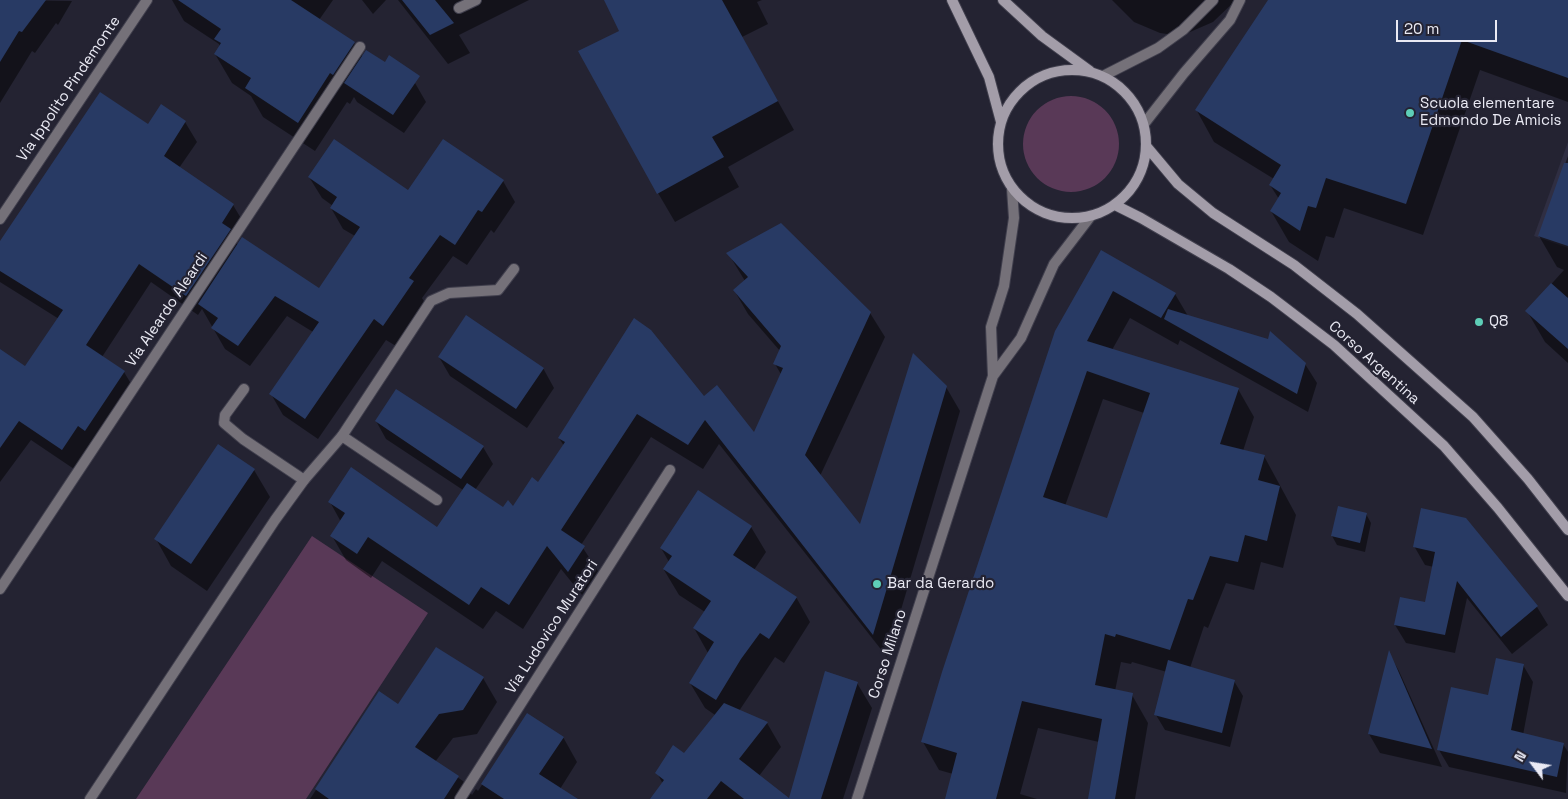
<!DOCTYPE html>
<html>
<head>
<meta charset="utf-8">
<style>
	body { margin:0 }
	#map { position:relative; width:1568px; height:799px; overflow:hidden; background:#242332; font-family:"Space Grotesk",sans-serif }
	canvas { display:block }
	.north { position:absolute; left:1508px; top:739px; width:50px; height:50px; -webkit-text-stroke:4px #242332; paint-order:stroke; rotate:301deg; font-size:14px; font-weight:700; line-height:20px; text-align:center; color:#eaeaf4 }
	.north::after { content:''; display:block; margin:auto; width:18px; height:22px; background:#eaeaf4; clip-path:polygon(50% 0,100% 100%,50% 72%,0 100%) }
	.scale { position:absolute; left:1396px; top:20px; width:101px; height:22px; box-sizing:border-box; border:2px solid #eaeaf4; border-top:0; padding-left:6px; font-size:15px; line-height:18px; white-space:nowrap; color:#eaeaf4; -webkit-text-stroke:4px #242332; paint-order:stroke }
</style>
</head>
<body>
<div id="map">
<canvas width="1568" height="799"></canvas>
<div class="north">N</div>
<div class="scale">20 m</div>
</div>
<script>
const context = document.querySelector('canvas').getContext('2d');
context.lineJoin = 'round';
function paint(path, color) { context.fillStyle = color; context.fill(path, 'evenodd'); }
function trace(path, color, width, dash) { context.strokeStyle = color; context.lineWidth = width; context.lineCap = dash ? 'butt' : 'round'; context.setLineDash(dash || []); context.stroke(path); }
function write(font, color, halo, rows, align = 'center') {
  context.font = font + ' "Space Grotesk",sans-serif'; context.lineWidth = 4.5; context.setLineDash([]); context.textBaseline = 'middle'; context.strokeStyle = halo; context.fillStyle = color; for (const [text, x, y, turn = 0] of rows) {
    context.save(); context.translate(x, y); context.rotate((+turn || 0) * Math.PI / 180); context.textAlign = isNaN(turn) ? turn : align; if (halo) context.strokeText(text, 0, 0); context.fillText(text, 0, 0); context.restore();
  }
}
paint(new Path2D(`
	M1568,142V248L1534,236Z`), '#2f2e42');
paint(new Path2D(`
	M1023 144a48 48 0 1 1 96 0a48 48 0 1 1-96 0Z
	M312,536L428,613L306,799H136Z`), '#593957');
paint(new Path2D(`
	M6,0L72,1L58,25L56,23L35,53L32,51L0,103V9Z
	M172,0H333L319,20L354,43L363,57L415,83L426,102L404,133L357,102L354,97L350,104L347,102L315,151L263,117L251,96L232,83L215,54L220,47L219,44L184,21Z
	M362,0H386L373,14Z
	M398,0H529L459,35L470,53L448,64Z
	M605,0H762L757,2L768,24L742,37L794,130L728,167L739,187L675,222L658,193L621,32Z
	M1112,0H1236L1213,22L1190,32L1174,35L1160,33L1134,22Z
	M1270,0H1568V102L1480,70L1423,235L1344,208L1334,238L1326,236L1318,261L1289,242L1271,211L1279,199L1270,185L1274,179L1214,142L1197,111Z
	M162,106L185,122L197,142L179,168L233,205L245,225L235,239L238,245L319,290L355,236L343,229L331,208L333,206L322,198L309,177L408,192L503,181L515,202L494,233L491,230L467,265L453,256L422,298L425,303L396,346L386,340L318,439L283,415L271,394L313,332L287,316L250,366L225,349L202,309L198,315L151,282L102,357L124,372L136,392L90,445L74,469L31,440L0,482V351L25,367L59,319L0,282V243L149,126Z
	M1568,156V363L1545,342L1527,311L1564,270L1557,267L1539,236Z
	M1102,252L1175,294L1188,316L1305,364L1317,383L1308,412L1180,340L1178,345L1130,318L1112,350L1238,389L1254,417L1243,451L1264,456L1296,515L1283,568L1261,562L1254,590L1226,583L1208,628L1204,626L1190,668L1234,681L1243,696L1230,747L1165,730L1156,715L1167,672L1132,662L1131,664L1121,662L1115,691L1132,695L1148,723L1135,799H1089L1099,742L1038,728L1020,794L1037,799H946L953,774L939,770L923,742ZM1103,399L1144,413L1108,519L1065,506Z
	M728,253L870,313L885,337L820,476L861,527L946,387L960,411L887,657L719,444L703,469L651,437L581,545L598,571L582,595L561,569L523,629L496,611L483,629L382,561L371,578L346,560L332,536L341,522L330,502L438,529L463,490L386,439L376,421L483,447L493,464L475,490L503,509L513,508L539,483L564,446L559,438L634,320L703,398L755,434L782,376L775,364L780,351L748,314L734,290L745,281Z
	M439,357L543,368L554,388L527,428L450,376Z
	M254,470L270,497L207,591L171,566L156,539Z
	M1366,514L1371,523L1365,552L1337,545L1332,536Z
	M1465,519L1537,607L1548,625L1512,654L1467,598L1455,653L1406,643L1395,625L1426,604L1434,567L1425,565L1414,546Z
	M751,527L766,552L754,570L796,597L810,622L784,663L775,657L739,711L767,723L781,747L759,776L788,799H651L663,784L657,773L684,755L715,715L705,708L690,683L708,653L694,628L705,612L679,595L664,570L669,562L661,548Z
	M1389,653L1399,671L1442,767L1380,753L1369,734Z
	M1523,665L1533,682L1523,735L1563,744L1568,752L1566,793L1449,767L1439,750L1489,696Z
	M483,678L497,702L477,734L453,738L435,762L463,781L472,795L476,789L478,791L527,715L563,737L577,762L560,789L576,799H310L380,693L399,706Z
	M857,683L872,708L843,799H790Z`), '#0007');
paint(new Path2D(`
	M0,0H46L22,32L19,31L0,62Z
	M178,0H291L355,42L333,75L330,73L298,123L245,88L251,78L214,54L221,43L214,39L221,29Z
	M402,0H435L454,23L430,35Z
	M604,0H722L778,101L712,137L724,157L657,194L578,51L619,31Z
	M1268,0H1568V78L1462,40L1406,204L1326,178L1316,208L1308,206L1300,231L1270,211L1281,193L1269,185L1281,165L1195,110Z
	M366,50L385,62L389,55L420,76L393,115L344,83Z
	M100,92L148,124L161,104L186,121L164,156L234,204L222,223L231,229L186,296L139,264L86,345L125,371L85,431L78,426L62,450L19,421L0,448V349L25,366L63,310L0,271V241Z
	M334,139L408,190L443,139L504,180L482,212L478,210L455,245L440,235L409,278L414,281L383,326L374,319L305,419L269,394L319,322L275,296L238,346L211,328L218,318L198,304L242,237L319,288L360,227L330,208L337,197L308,177Z
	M1564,163H1568V246L1538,236Z
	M781,223L871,312L805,455L860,524L913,353L947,386L873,635L705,420L688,445L637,414L561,530L585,546L568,572L547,546L509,605L481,587L469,605L368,537L357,554L330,536L345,513L328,502L351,467L437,527L467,483L503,507L508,500L513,506L532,477L538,482L565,442L558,438L634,318L651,330L704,396L717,385L754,432L783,368L773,364L781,346L733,290L748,277L726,253Z
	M1101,250L1176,293L1161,318L1113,291L1087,341L1239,388L1220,444L1265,455L1258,480L1280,486L1267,541L1245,535L1238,562L1210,556L1193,600L1188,599L1170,650L1116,634L1115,637L1105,634L1095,685L1133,693L1115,799H1088L1102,719L1022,701L996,799H945L957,753L921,742L942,672L1055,331ZM1087,371L1150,393L1107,518L1043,497Z
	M1551,283L1568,298V349L1525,311Z
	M1168,309L1268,339L1270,331L1306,363L1297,394L1164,319Z
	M466,315L544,368L516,409L438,357Z
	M396,389L484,446L461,479L375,421Z
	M218,444L255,469L191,564L154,539Z
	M698,490L752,526L733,555L797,597L769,639L760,633L741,659L716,700L689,683L714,642L693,628L711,601L663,569L672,556L660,548Z
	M1338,506L1367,513L1360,543L1331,536Z
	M1421,508L1466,518L1538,606L1501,637L1457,581L1445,635L1394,625L1400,597L1425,602L1435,552L1413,547Z
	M436,647L484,677L463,710L439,714L415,747L459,776L444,799H329L315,789L379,691L398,704Z
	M1389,650L1432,749L1368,734Z
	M1496,658L1524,664L1511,730L1564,743L1557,777L1437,750L1451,687L1488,695Z
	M1168,660L1235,680L1222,733L1154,715Z
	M825,671L858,682L821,799H744L721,781L707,799H650L664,780L655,773L673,745L684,753L724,703L768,722L739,759L789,798Z
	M527,713L564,737L539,774L578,799H504L481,784Z`), '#283a64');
const service = new Path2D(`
	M244,389L225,415L224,423L243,439L304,480
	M342,436L437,500`);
const minor = new Path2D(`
	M459,8L476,0
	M0,219L147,0
	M0,589L360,47
	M90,799L275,520L304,480L342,436L431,301L449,293L498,290L514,269
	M460,799L670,470`);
const tertiary = new Path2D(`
	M1103,76L1158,48L1183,30L1213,0
	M1144,124L1184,73L1230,20L1240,0
	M993,376L991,327L1004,286L1014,218L1012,189
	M857,799L993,376L1021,338L1054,264L1090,217`);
const secondary = new Path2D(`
	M952,0L989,77L1001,122
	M1003,0L1042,36L1090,71
	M998 144a74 74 0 1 1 148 0a74 74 0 1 1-148 0Z
	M1147,147L1178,184L1213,213L1294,265L1357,314L1473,417L1528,479L1568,530
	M1115,205L1141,218L1229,269L1271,297L1334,345L1444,446L1498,508L1568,596`);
trace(service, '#403f4d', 12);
trace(minor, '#403f4d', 12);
trace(tertiary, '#403f4d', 12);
trace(secondary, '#403f4d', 12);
trace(service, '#757179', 10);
trace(minor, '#757179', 10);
trace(tertiary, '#757179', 10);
trace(secondary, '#a39da9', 10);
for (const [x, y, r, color] of [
	[1410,113,5,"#5eceb7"],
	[1479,322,5,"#5eceb7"],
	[877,584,5,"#5eceb7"]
]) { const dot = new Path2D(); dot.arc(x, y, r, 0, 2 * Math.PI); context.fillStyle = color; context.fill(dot); trace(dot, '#242332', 2); }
write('15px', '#eaeaf4', '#242332', [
	["Via Ippolito Pindemonte",69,89,-56],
	["Via Aleardo Aleardi",167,310,-56],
	["Corso Argentina",1374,363,42],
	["Via Ludovico Muratori",552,627,-57],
	["Corso Milano",888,654,-72]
]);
write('15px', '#eaeaf4', '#242332', [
	["Scuola elementare",1420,104],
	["Edmondo De Amicis",1420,121],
	["Q8",1489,322],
	["Bar da Gerardo",887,584]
], 'left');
</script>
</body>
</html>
